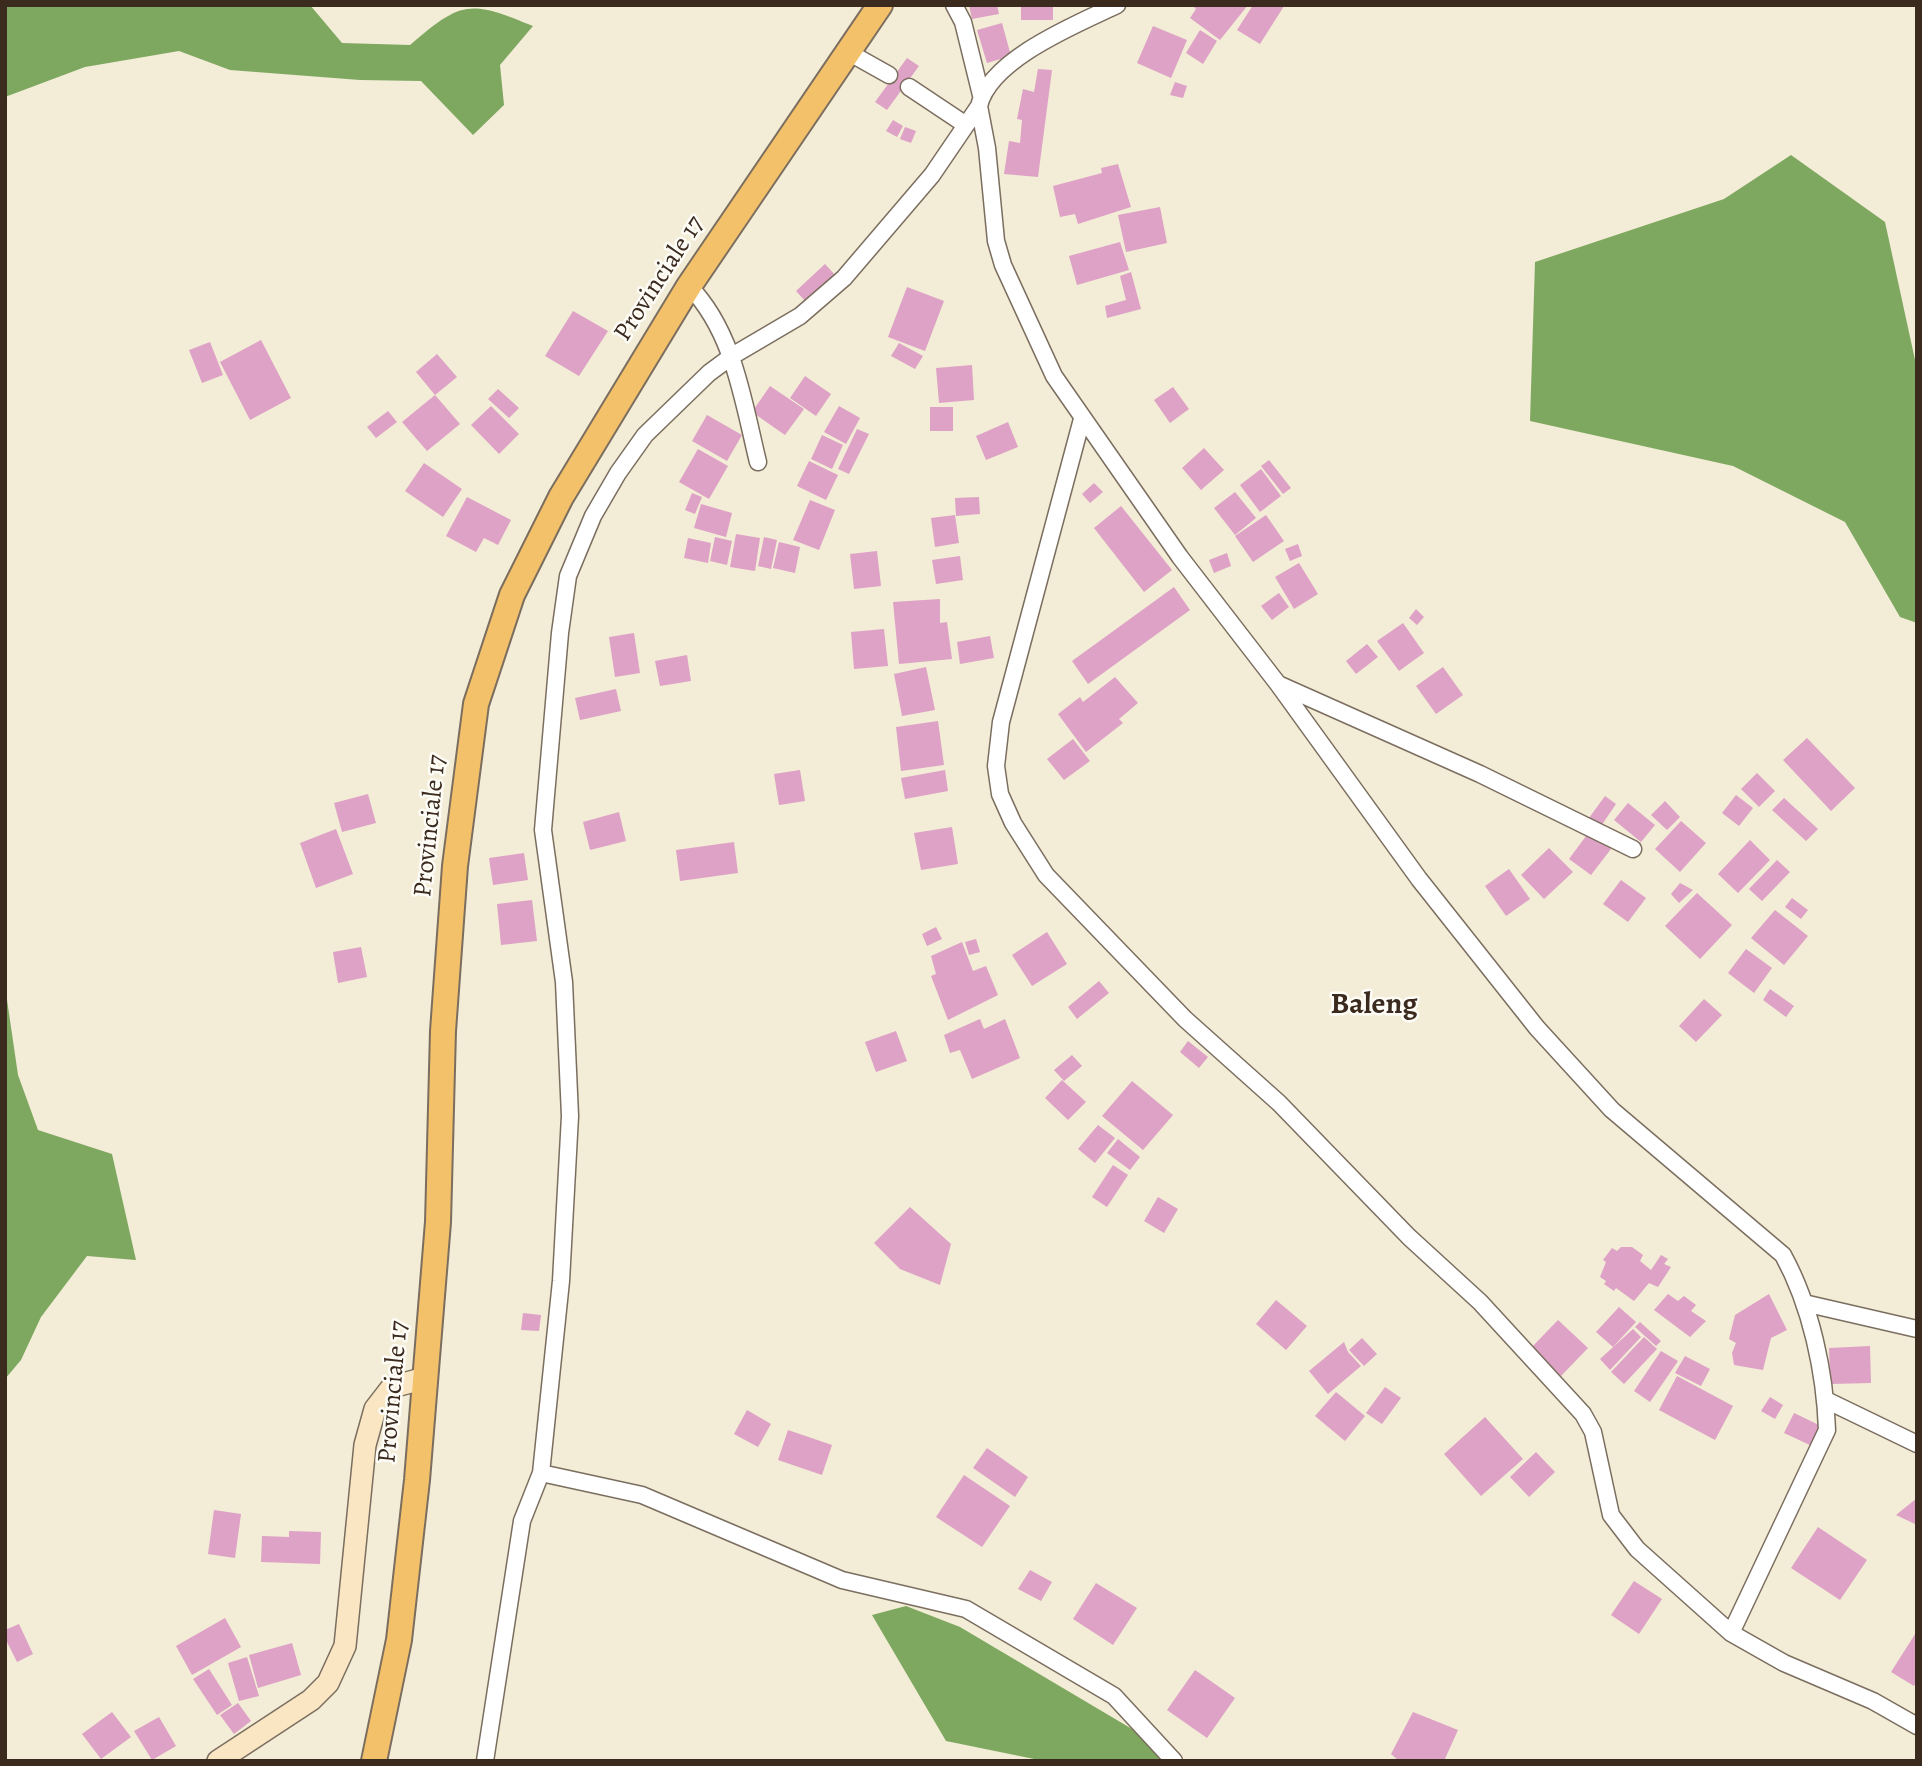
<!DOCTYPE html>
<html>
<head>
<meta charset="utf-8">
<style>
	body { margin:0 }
	#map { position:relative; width:1922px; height:1766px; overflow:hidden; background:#f3ecd7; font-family:Alegreya,serif }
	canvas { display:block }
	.frame { position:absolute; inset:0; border:7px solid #3b2a1e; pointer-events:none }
</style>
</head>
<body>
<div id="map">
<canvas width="1922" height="1766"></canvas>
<div class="frame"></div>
</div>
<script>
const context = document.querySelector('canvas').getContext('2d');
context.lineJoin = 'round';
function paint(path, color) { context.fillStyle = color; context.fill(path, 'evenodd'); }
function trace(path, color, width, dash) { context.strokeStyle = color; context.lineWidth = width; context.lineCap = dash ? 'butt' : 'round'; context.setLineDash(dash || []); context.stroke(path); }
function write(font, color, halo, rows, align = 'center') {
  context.font = font + ' Alegreya,serif'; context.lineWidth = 5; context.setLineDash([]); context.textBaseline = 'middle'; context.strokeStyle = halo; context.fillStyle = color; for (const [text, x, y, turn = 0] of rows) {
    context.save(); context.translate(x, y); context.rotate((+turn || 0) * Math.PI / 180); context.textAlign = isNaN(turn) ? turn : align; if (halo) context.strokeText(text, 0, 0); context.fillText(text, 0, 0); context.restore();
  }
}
paint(new Path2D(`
	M5,5H310L342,43L410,45C462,0 470,0 533,26L500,65L504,105L473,135L421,81L360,80L230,70L179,51L85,67L5,97Z
	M1791,155L1885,222L1917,369V623L1900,617L1845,522L1733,466L1530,421L1535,262L1724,199Z
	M5,986L18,1075L38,1130L112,1154L136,1260L87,1256L41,1317L21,1360L5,1379Z
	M906,1606L960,1627L1154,1742L1171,1761H1044L946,1741L872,1615Z`), '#7ea860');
paint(new Path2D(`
	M969,5H997L999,14L972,19Z
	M1021,5H1053V20H1021Z
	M1192,5H1248L1220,40L1190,18L1196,9Z
	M1253,5L1284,6L1260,44L1237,30Z
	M1002,23L1011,56L987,63L977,30Z
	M1153,26L1187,40L1171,78L1137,63Z
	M1200,30L1217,41L1203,64L1186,53Z
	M907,58L919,66L887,110L875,102Z
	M1038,69L1052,70L1038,177L1004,174L1009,141L1020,143L1022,120L1017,119L1023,89L1034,92Z
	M1175,82L1187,86L1183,98L1170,95Z
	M893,120L903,126L897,137L886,131Z
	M905,127L916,131L911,143L900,139Z
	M1118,164L1131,207L1078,224L1075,214L1060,217L1053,186L1102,173L1101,168Z
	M1160,207L1167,243L1126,252L1118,215Z
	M1120,242L1129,270L1077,285L1069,256Z
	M825,264L836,276L807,303L796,291Z
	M1131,272L1141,309L1107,318L1105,306L1126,300L1120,276Z
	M907,287L944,301L925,351L888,337Z
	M573,311L608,331L579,376L545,356Z
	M261,340L291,398L250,420L220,362Z
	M210,342L223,375L202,383L189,350Z
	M899,343L923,356L915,369L891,356Z
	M437,354L457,377L435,395L416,372Z
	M972,365L974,400L939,403L936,368Z
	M805,376L831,394L816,416L790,398Z
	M770,386L804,409L785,435L752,412Z
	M1173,387L1189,409L1170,423L1154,400Z
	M498,389L519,408L509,418L488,399Z
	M435,395L460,424L427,451L402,422Z
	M491,406L519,434L499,454L471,425Z
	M839,406L860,418L846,444L824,432Z
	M930,407H953V431H930Z
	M388,411L397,422L376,438L367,427Z
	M707,415L742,435L727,461L692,441Z
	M1008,422L1018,447L986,460L976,436Z
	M857,429L869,434L849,474L838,469Z
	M822,435L843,445L832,469L811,459Z
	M1204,448L1224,470L1201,490L1182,468Z
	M698,449L728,466L709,499L679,482Z
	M1269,460L1291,488L1283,494L1261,466Z
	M809,461L838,475L826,500L797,486Z
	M424,463L462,489L443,517L405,491Z
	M1261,469L1281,496L1260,512L1240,485Z
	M1094,483L1103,492L1090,503L1082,494Z
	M1235,492L1256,518L1235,535L1214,508Z
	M692,493L702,497L695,514L685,510Z
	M467,497L511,520L498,545L484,538L476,552L446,536Z
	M979,497L980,514L956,516L955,498Z
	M810,500L835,510L819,550L793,540Z
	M701,504L732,513L726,537L694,528Z
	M1121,506L1172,570L1144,592L1094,528Z
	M955,515L959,543L935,547L931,518Z
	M1266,515L1284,541L1253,562L1235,536Z
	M736,534L760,538L755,571L730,567Z
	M715,537L732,541L727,565L710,561Z
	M764,537L777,540L771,569L758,566Z
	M688,538L711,543L708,563L684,558Z
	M779,542L800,547L795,573L773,568Z
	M1298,544L1302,556L1290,561L1285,549Z
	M877,551L881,586L854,589L850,554Z
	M1227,553L1231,566L1214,573L1209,560Z
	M960,556L963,580L936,584L932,560Z
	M1299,563L1318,594L1294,609L1275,577Z
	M1174,587L1190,610L1088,684L1072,661Z
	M1279,593L1289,607L1272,620L1261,606Z
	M940,599V623L947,622L952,659L899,664L893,602Z
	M1416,609L1424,617L1417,625L1409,618Z
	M1403,623L1424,653L1399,671L1377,641Z
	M884,629L888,666L854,669L851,632Z
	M634,633L640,673L615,677L609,637Z
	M990,636L994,658L960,664L957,642Z
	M1367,644L1378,657L1356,674L1346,661Z
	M687,655L691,681L660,686L655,661Z
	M926,667L935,710L902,716L894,674Z
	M1443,667L1463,695L1436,714L1416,686Z
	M1115,677L1138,703L1119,719L1123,723L1086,752L1058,714L1080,697L1083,702Z
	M616,689L621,711L580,720L575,698Z
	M938,721L944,765L901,771L896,727Z
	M1807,738L1855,788L1831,811L1783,760Z
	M1073,739L1090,761L1064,780L1047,759Z
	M800,770L805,801L779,805L774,774Z
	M945,770L948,791L905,799L901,778Z
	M1757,773L1775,791L1759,807L1741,789Z
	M368,794L376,823L342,832L334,803Z
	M1736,795L1753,808L1739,826L1722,813Z
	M1605,796L1616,804L1601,826L1589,818Z
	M1784,798L1818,829L1806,841L1772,810Z
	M1665,801L1680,817L1667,830L1651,815Z
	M1628,803L1655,825L1641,842L1614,820Z
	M619,812L626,841L590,850L583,822Z
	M1681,821L1706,843L1680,872L1655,849Z
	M952,827L958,864L921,870L914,833Z
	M336,829L353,874L316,888L300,843Z
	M1589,832L1611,849L1591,875L1569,859Z
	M1750,840L1770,860L1738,893L1718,874Z
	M734,842L738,873L680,881L676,850Z
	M1549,848L1573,872L1544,899L1521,875Z
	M524,853L528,880L493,885L489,858Z
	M1777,860L1790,872L1762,901L1749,889Z
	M1509,869L1530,899L1506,916L1485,886Z
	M1621,880L1646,898L1628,922L1603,904Z
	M1680,883L1693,890L1679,903L1671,894Z
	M1697,893L1732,925L1700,959L1665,926Z
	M1792,898L1808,910L1801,919L1785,907Z
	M532,900L537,941L501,945L497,904Z
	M1775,910L1808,936L1784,965L1751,938Z
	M936,927L942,939L927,946L922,934Z
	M1047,932L1067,964L1032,986L1012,955Z
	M976,939L980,952L969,955L965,942Z
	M962,942L973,971L986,966L998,995L948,1020L931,976L936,974L931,956Z
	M361,947L367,977L338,983L333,952Z
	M1746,949L1772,968L1754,993L1728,973Z
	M1099,981L1109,993L1077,1019L1068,1007Z
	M1770,989L1794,1006L1786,1017L1763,1000Z
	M1704,999L1722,1015L1696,1042L1679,1026Z
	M980,1019L984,1029L1005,1019L1020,1058L972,1079L960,1050L950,1053L944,1035Z
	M896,1031L907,1061L876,1072L865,1042Z
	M1188,1041L1208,1057L1199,1068L1180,1052Z
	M1072,1055L1082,1066L1064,1081L1054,1070Z
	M1062,1080L1086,1102L1068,1120L1045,1098Z
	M1132,1081L1173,1115L1143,1150L1102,1116Z
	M1098,1125L1115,1138L1095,1163L1078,1149Z
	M1118,1139L1140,1157L1130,1170L1107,1153Z
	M1113,1165L1128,1175L1107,1207L1092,1197Z
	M1158,1197L1178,1209L1164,1233L1144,1221Z
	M910,1207L951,1244L940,1285L900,1269L874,1243Z
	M1621,1247H1632L1643,1255L1640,1261L1651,1270L1661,1255L1668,1259L1664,1264L1671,1267L1658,1287L1649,1283L1634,1301L1616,1288L1614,1291L1604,1284L1606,1281L1600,1277L1606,1262L1603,1260L1612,1248L1617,1251Z
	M1668,1294L1678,1301L1684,1296L1696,1305L1691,1311L1706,1321L1690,1337L1654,1310Z
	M1769,1294L1787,1330L1771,1338L1763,1370L1734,1365L1732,1353L1736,1343L1729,1339L1735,1315Z
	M1276,1300L1307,1326L1286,1350L1256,1324Z
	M1619,1307L1636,1322L1613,1347L1596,1332Z
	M523,1313L541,1315L539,1331L521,1330Z
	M1558,1320L1588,1348L1561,1376L1531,1348Z
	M1640,1322L1661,1341L1656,1346L1635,1327Z
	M1633,1329L1641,1337L1610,1370L1600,1359Z
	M1644,1337L1657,1349L1624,1384L1611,1372Z
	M1362,1338L1377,1354L1364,1366L1349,1350Z
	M1344,1342L1348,1352L1361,1366L1328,1394L1309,1371Z
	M1870,1346L1871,1383L1830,1384L1829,1348Z
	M1661,1351L1678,1361L1650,1402L1634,1391Z
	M1685,1356L1710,1369L1701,1386L1675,1373Z
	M1677,1376L1733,1406L1715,1440L1659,1410Z
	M1385,1387L1401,1398L1382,1424L1366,1413Z
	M1336,1392L1365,1416L1345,1441L1315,1416Z
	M1770,1397L1783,1405L1775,1419L1761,1411Z
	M747,1410L771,1424L758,1447L734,1434Z
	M1794,1413L1821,1426L1812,1446L1784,1433Z
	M1485,1417L1523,1459L1481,1496L1444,1454Z
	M788,1430L832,1445L822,1475L778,1460Z
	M987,1448L1028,1477L1015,1497L973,1468Z
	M1536,1452L1555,1472L1529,1497L1510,1477Z
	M964,1475L1010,1506L982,1547L936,1517Z
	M1917,1498V1525L1896,1515Z
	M214,1510L241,1514L235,1558L208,1554Z
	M1818,1527L1867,1560L1840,1600L1791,1568Z
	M289,1531L321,1532L320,1564L261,1562L262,1536L289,1537Z
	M1030,1570L1052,1582L1041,1601L1018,1589Z
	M1634,1581L1662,1599L1639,1634L1611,1615Z
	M1096,1583L1137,1608L1113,1645L1073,1619Z
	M225,1618L241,1647L192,1675L176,1646Z
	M19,1624L33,1654L17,1662L5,1638V1630Z
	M1917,1631V1681L1914,1686L1891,1672Z
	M292,1643L301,1675L258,1688L249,1655Z
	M247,1657L259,1696L239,1701L228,1663Z
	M209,1669L232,1705L217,1715L193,1679Z
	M1195,1670L1235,1698L1207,1738L1167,1710Z
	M238,1703L251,1721L234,1734L220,1715Z
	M112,1712L131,1737L101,1759L82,1734Z
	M1413,1712L1458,1730L1444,1761H1399L1391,1754Z
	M159,1717L176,1746L152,1760L134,1731Z`), '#dda2c5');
const street = new Path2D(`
	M954,5L963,22L981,95
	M848,52L889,75
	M909,87L966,125
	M979,106L987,148L996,241L1003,265L1054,376L1180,557L1278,684L1480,774L1633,849
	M689,286C734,332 743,401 758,462
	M1082,419L1001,722L996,766L1000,794L1013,823L1046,875L1185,1019L1279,1103L1409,1237L1480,1302L1583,1414L1593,1432L1611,1515L1637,1549L1731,1633L1784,1663L1873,1701L1917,1726
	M1278,684L1419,879L1537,1028L1612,1110L1783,1255C1811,1306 1825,1372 1827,1430L1731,1633
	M1804,1303L1917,1329
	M1826,1400L1917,1444
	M541,1473L642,1495L842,1580L966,1609L1114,1696L1174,1761
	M485,1761L522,1521L541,1473L561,1281L570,1116L564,982L543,830L560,633L568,576L593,516L618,473L645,435L709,373L732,356L800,316L844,278L932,175L979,106C990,59 1077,24 1117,5`);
const secondary = new Path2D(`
	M218,1761L311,1700L328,1683L345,1646L365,1445L375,1409L392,1387L425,1378`);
const primary = new Path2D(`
	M374,1761L399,1640L417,1480L438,1222L443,1031L455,866L476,704L512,595L561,497L689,286L880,5`);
trace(street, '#7b6e5f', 19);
trace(secondary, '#7b6e5f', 24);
trace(primary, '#7b6e5f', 28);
trace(street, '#fff', 16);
trace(secondary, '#fbe6c4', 21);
trace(primary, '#f4c16b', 24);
write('26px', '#3b2a1e', '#fdfcf7', [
	["Provinciale 17",660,279,-57],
	["Provinciale 17",431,826,-84],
	["Provinciale 17",394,1392,-85]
]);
write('bold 30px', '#3b2a1e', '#fdfcf7', [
	["Baleng",1374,1006]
]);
</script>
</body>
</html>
